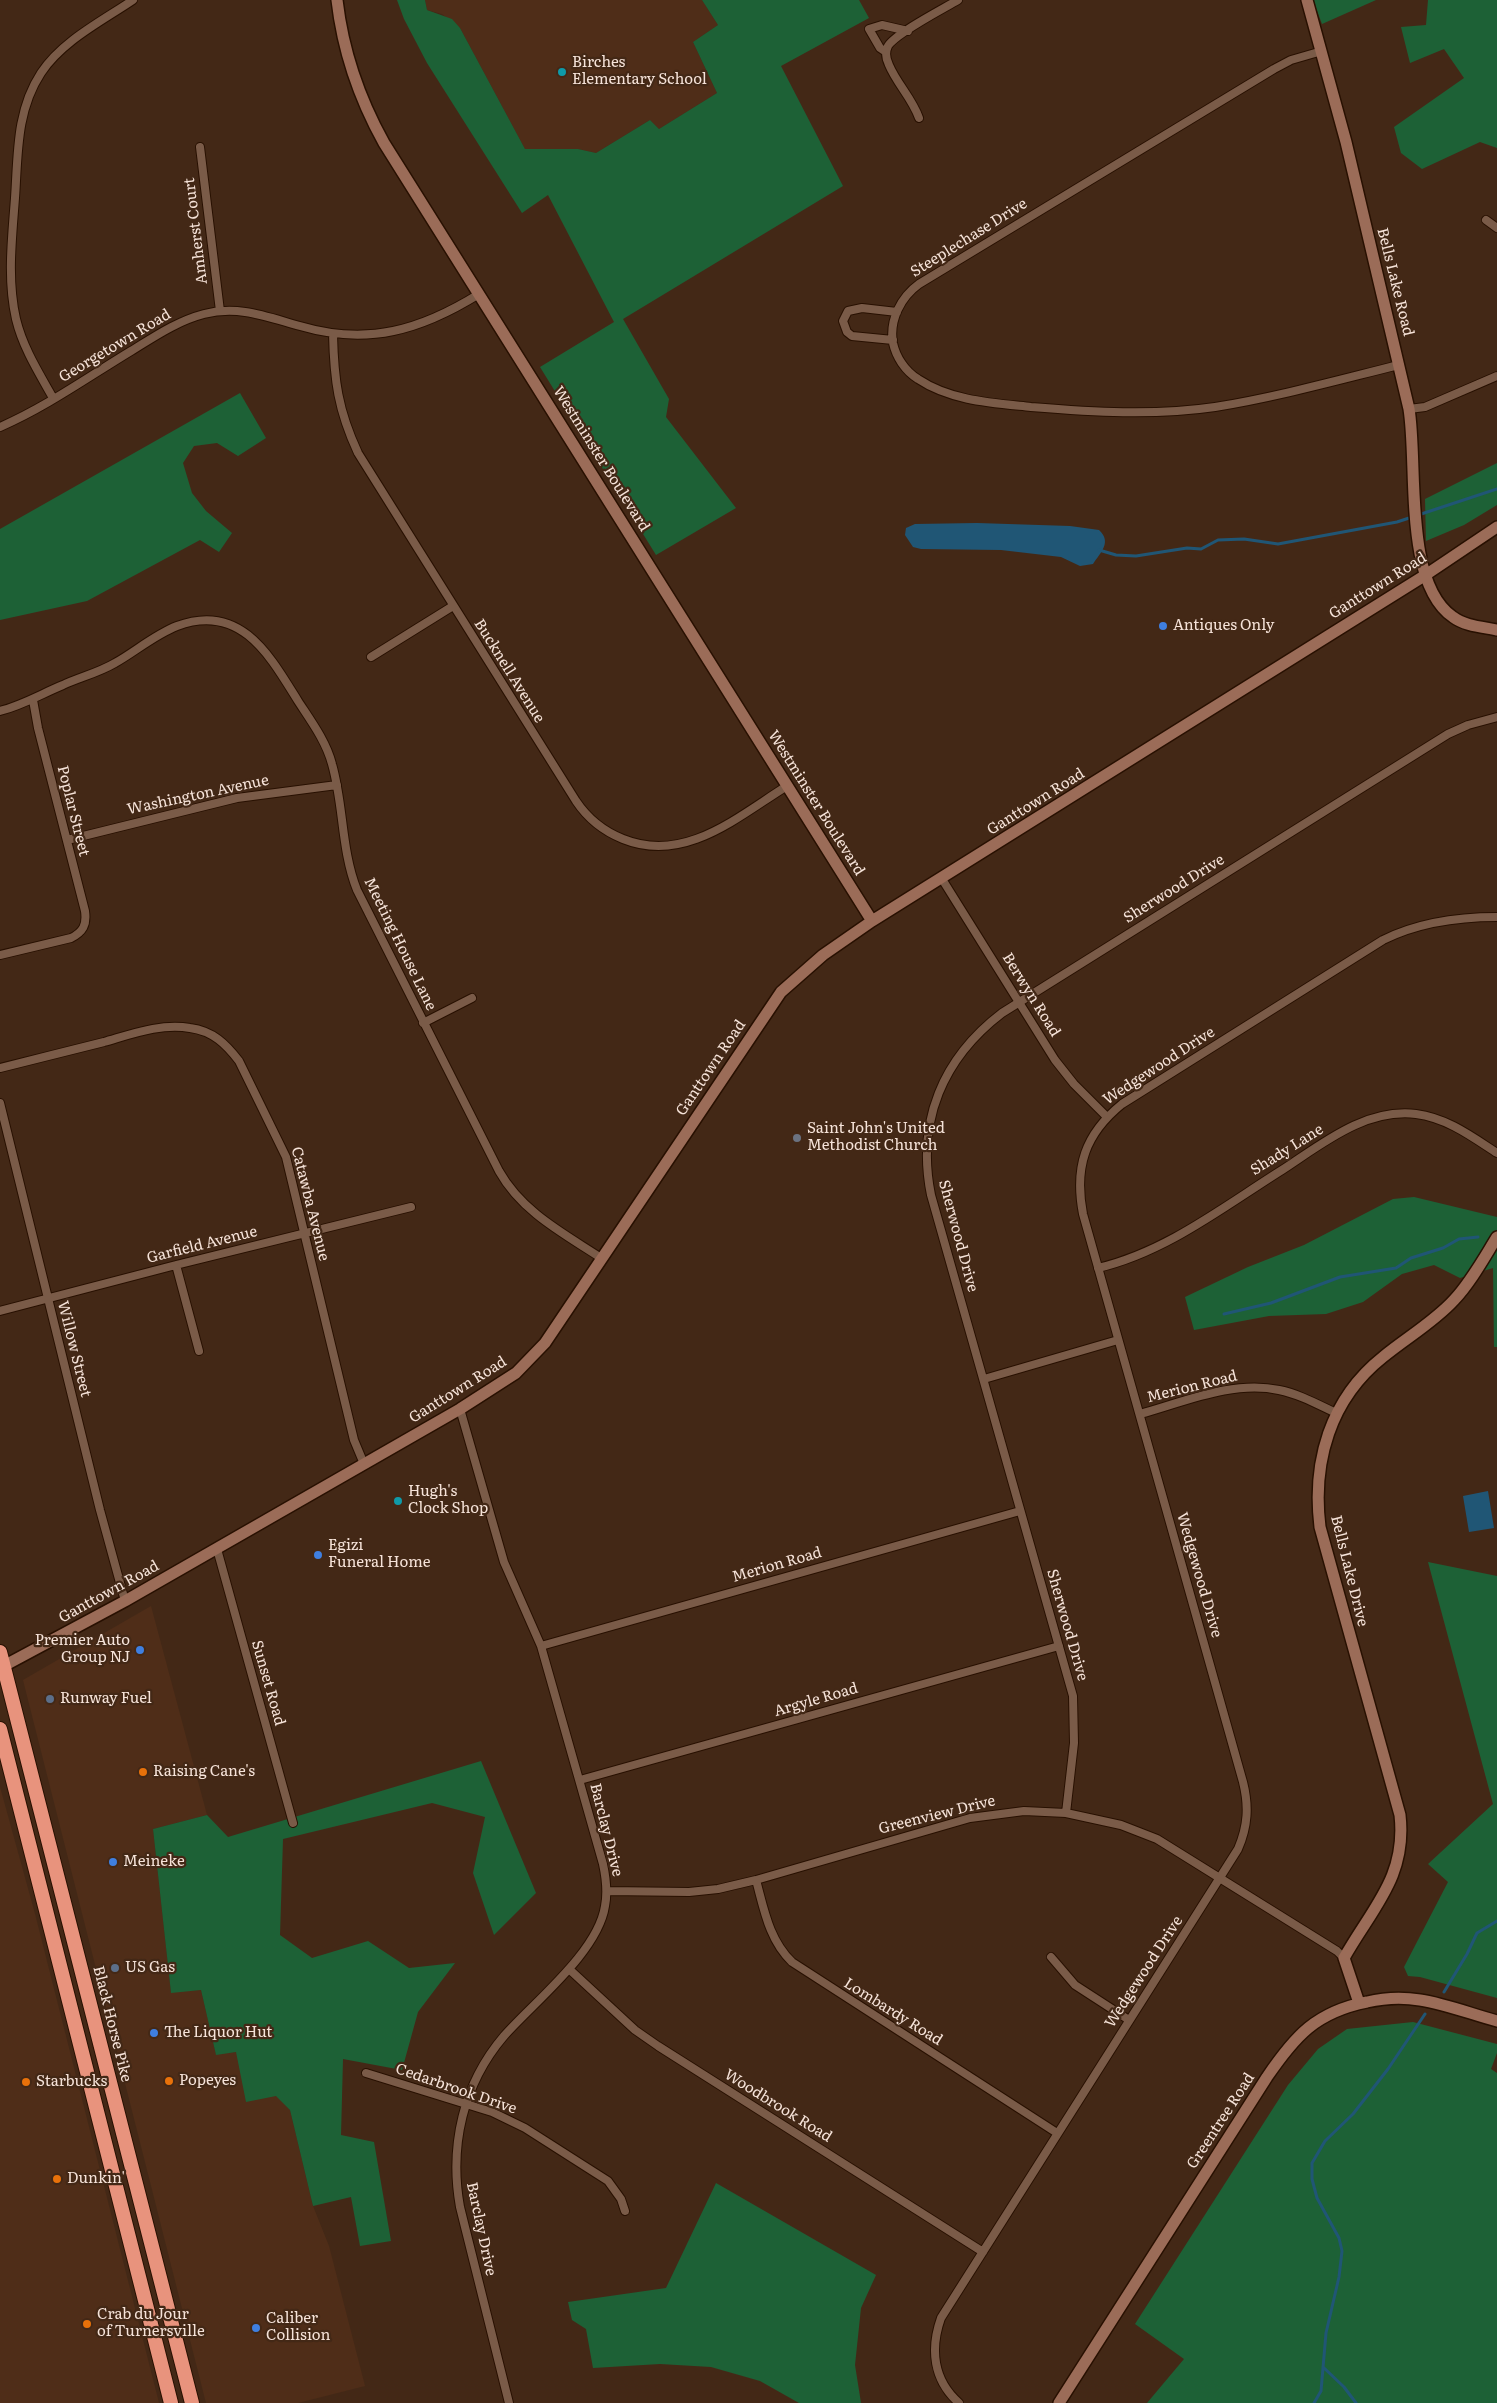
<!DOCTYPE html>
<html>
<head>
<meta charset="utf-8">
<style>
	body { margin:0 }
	canvas { display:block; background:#432816 }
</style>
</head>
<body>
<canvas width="1497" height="2403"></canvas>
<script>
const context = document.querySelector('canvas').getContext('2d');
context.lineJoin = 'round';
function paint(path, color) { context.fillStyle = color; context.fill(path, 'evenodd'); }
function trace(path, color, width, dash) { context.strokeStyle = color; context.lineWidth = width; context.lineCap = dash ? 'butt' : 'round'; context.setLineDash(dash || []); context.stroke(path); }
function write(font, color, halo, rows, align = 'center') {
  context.font = font + ' Literata,serif'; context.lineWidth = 4.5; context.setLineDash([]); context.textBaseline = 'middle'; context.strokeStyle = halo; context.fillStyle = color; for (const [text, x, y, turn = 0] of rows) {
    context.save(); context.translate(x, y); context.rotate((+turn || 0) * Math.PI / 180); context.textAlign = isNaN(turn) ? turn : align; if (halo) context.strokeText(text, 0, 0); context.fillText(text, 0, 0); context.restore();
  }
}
paint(new Path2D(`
	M425,0H702L718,25L693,42L717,93L659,129L650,120L596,153L578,149H525L460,28L442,14L427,10Z
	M151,1606L207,1815L153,1829L171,1992L201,1990L216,2054L236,2052L290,2110L313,2206L329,2246L365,2386L298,2403H206L23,1680Z
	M0,1787L35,1914L159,2403H0Z`), '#4f2d18');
paint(new Path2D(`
	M397,0H425L427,10L452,19L460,28L525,149H578L596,153L650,120L659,129L717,93L693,42L718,25L702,0H859L869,18L781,66L843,186L623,319L669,399L666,417L736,508L656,555L540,367L614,322L548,195L522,213L427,63L404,19Z
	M1313,0H1376L1322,24Z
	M1428,0H1497V148L1480,142L1422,169L1401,153L1394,127L1464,78L1444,49L1410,63L1401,27L1426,25Z
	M240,393L266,438L238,456L217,443L194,446L183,463L192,493L206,511L232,533L219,552L200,540L87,601L0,620V529Z
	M1497,463V505L1464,525L1426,541L1425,499Z
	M1414,1197L1497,1217V1347H1494L1493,1268L1460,1278L1434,1265L1402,1274L1363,1302L1326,1314L1269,1316L1194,1330L1185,1297L1248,1267L1304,1245L1393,1199Z
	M1428,1562L1497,1576V1998L1420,1977L1408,1976L1404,1967L1448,1882L1428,1864L1493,1804Z
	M481,1761L536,1893L494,1935L473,1873L485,1817L432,1803L283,1839L280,1935L312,1958L368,1941L409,1968L455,1963L418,2012L402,2070L343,2059L341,2135L374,2142L391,2241L360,2246L351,2197L313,2206L290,2110L276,2096L246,2102L236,2052L216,2055L201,1990L171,1993L153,1829L207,1815L228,1837Z
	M1413,2022L1497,2044V2053L1491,2069L1497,2073V2403H1147L1184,2359L1135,2324L1288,2085L1318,2049L1347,2029Z
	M716,2183L876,2275L861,2308L855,2365L861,2403H799L760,2381L711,2367L660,2364L593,2368L586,2329L572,2320L568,2302L666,2288Z`), '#1d6136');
paint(new Path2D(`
	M977,523L1070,526L1099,530C1112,542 1101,552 1093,564L1080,566L1061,557L1001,550L921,549L913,547L905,535L906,528L915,524Z
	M1488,1491L1494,1528L1469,1532L1463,1496Z`), '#205675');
trace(new Path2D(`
	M1099,550L1116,555L1136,556L1187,548L1201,549L1218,540L1244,539L1278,544L1397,522L1497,489
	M1224,1314L1271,1303L1340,1277L1396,1268L1411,1258L1443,1248L1459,1239L1478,1237
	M1444,1992L1467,1954L1477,1933L1497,1921
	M1323,2367L1344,2387L1356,2403
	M1314,2403L1321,2391L1326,2333L1339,2277L1342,2251L1339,2238L1317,2198L1312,2179V2163L1325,2141L1353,2114L1388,2069L1425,2014`), '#205675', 3);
const street = new Path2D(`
	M1322,51L1291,60L1274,69L919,284C901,297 889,320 893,343C896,357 905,371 918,379C951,401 993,403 1031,407C1092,412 1154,416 1215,407C1277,397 1338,380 1399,365
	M886,52L880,48L869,29L882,25L908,31
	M919,118C912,98 897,84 889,65C886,59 885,52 888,46C896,33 943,9 958,0
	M200,147L220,311
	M1486,220L1497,228
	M333,334C334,380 338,410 358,453L576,801C588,819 603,831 623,839C685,864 737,817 787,786
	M893,340L852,336L847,332L843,321L848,311L862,308L897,312
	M53,398C39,373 23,348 16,319C7,279 12,239 15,198C18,155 16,111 41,73C62,41 102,21 133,0
	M1409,409L1425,407L1497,376
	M0,427C46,407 88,377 131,351C154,337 177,321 204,314C239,305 267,317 300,326C368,346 421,330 479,294
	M371,657L453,606
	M0,711C23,705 41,694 63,685C80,677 98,673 115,663C135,652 154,635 177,626C241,602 270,656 298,701C311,721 326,741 332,764C344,806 341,850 357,890L499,1171C522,1212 563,1233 601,1258
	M67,840L237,798L337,785
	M942,879L1055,1060L1074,1084L1107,1117
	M0,955L71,938C83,932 87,925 85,911L38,728L33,700
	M423,1023L472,998
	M0,1068C35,1059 69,1051 104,1042C132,1034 161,1023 190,1028C213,1031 226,1044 239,1061L286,1157L354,1440L364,1464
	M0,1103L100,1510L125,1601
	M176,1265L199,1351
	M1098,1268C1166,1252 1223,1207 1282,1170C1322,1144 1365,1108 1416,1114C1447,1118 1471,1136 1497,1153
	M0,1311L176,1265L411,1207
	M984,1379L1118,1340
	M460,1409L504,1562L541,1646L603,1864C606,1878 608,1891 605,1906C598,1952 534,2002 504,2036C463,2084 449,2146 460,2207L509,2403
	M1140,1414C1184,1402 1233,1380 1279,1390C1299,1394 1317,1404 1336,1413
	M217,1549L293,1823
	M541,1646L1020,1511
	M580,1780L1059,1646
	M1066,1813L1074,1743L1073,1696L931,1195C916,1121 943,1058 1002,1013L1448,734L1468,725L1497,717
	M756,1880C764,1909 769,1940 792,1962L1057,2133
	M607,1891L689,1892L718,1889L756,1880L970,1818L1024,1811L1066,1813L1121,1825L1157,1839L1337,1951L1344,1958
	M1051,1957L1075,1985L1129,2020
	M569,1969L635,2030L658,2046L983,2252
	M366,2073L492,2112L525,2128L608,2181L621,2199L625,2211
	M959,2403C933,2380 930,2349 941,2318L1238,1849C1248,1826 1249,1806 1243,1782L1083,1214C1074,1167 1085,1134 1122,1104L1383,940C1419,922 1457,917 1497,917`);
const secondary = new Path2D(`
	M337,0C343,52 359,98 384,143L872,921
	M1307,0L1346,142L1409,409C1418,464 1403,583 1453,617C1465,626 1483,627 1497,630
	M0,1668L125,1601L460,1409L516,1373L545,1343L781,992L823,955L872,921L1424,576L1497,527
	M1359,2003L1344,1958C1372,1908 1407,1877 1400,1815L1320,1527C1312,1462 1330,1399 1383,1357C1406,1338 1434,1322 1454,1300C1471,1282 1484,1258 1497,1237
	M1059,2403L1267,2077C1295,2036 1316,2012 1367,2002C1384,1998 1402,1997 1420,2000C1446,2004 1471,2014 1497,2021`);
const highway = new Path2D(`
	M0,1652L192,2403
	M0,1729L171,2403`);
trace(street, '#281001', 10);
trace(secondary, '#281001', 14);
trace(highway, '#281001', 16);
trace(street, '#7a5b48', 8);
trace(secondary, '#9b6c58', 11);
trace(highway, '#e8937d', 14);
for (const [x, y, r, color] of [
	[562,72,5,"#0f9aa8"],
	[1163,626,5,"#3f7fe0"],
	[797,1138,5,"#6b7280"],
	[398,1501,5,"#0f9aa8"],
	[318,1555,5,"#3f7fe0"],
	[140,1650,5,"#3f7fe0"],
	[50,1699,5,"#5c6f8a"],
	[143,1772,5,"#e8710a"],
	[113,1862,5,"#3f7fe0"],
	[115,1968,5,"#5c6f8a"],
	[154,2033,5,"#3f7fe0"],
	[169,2081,5,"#e8710a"],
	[26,2082,5,"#e8710a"],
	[57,2179,5,"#e8710a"],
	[87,2324,5,"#e8710a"],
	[256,2328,5,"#3f7fe0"]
]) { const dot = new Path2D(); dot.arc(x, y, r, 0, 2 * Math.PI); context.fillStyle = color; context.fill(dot); trace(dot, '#432816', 2); }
write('15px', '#f6e3d9', '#432816', [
	["Birches",572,63],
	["Elementary School",572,80],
	["Antiques Only",1173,626],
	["Saint John's United",807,1129],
	["Methodist Church",807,1146],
	["Hugh's",408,1492],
	["Clock Shop",408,1509],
	["Egizi",328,1546],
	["Funeral Home",328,1563],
	["Premier Auto",130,1641,"right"],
	["Group NJ",130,1658,"right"],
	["Runway Fuel",60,1699],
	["Raising Cane's",153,1772],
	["Meineke",123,1862],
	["US Gas",125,1968],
	["The Liquor Hut",164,2033],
	["Popeyes",179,2081],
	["Starbucks",36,2082],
	["Dunkin'",67,2179],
	["Crab du Jour",97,2315],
	["of Turnersville",97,2332],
	["Caliber",266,2319],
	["Collision",266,2336]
], 'left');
write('15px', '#f6e3d9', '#432816', [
	["Amherst Court",196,231,-97],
	["Steeplechase Drive",969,238,-32],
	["Bells Lake Road",1395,282,76],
	["Georgetown Road",115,346,-31],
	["Westminster Boulevard",601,459,58],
	["Ganttown Road",1378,586,-32],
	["Bucknell Avenue",509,671,58],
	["Washington Avenue",198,795,-12],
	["Ganttown Road",1036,802,-32],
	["Westminster Boulevard",816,803,58],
	["Poplar Street",73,811,76],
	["Sherwood Drive",1174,889,-32],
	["Meeting House Lane",400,944,64],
	["Berwyn Road",1031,995,58],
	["Wedgewood Drive",1159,1066,-33],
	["Ganttown Road",711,1068,-56],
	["Shady Lane",1287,1150,-32],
	["Catawba Avenue",310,1204,76],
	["Sherwood Drive",958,1236,75],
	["Garfield Avenue",202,1245,-14],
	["Willow Street",74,1349,76],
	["Merion Road",1192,1387,-14],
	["Ganttown Road",458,1390,-32],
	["Merion Road",777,1565,-16],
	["Bells Lake Drive",1349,1571,76],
	["Wedgewood Drive",1199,1575,74],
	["Ganttown Road",109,1592,-29],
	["Sherwood Drive",1067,1625,74],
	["Sunset Road",268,1683,74],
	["Argyle Road",816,1700,-16],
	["Greenview Drive",937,1815,-14],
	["Barclay Drive",606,1830,76],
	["Wedgewood Drive",1144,1972,-57],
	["Lombardy Road",893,2012,32],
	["Black Horse Pike",112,2024,76],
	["Cedarbrook Drive",456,2089,19],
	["Woodbrook Road",778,2106,32],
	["Greentree Road",1221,2121,-57],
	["Barclay Drive",481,2229,78]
]);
</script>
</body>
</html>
